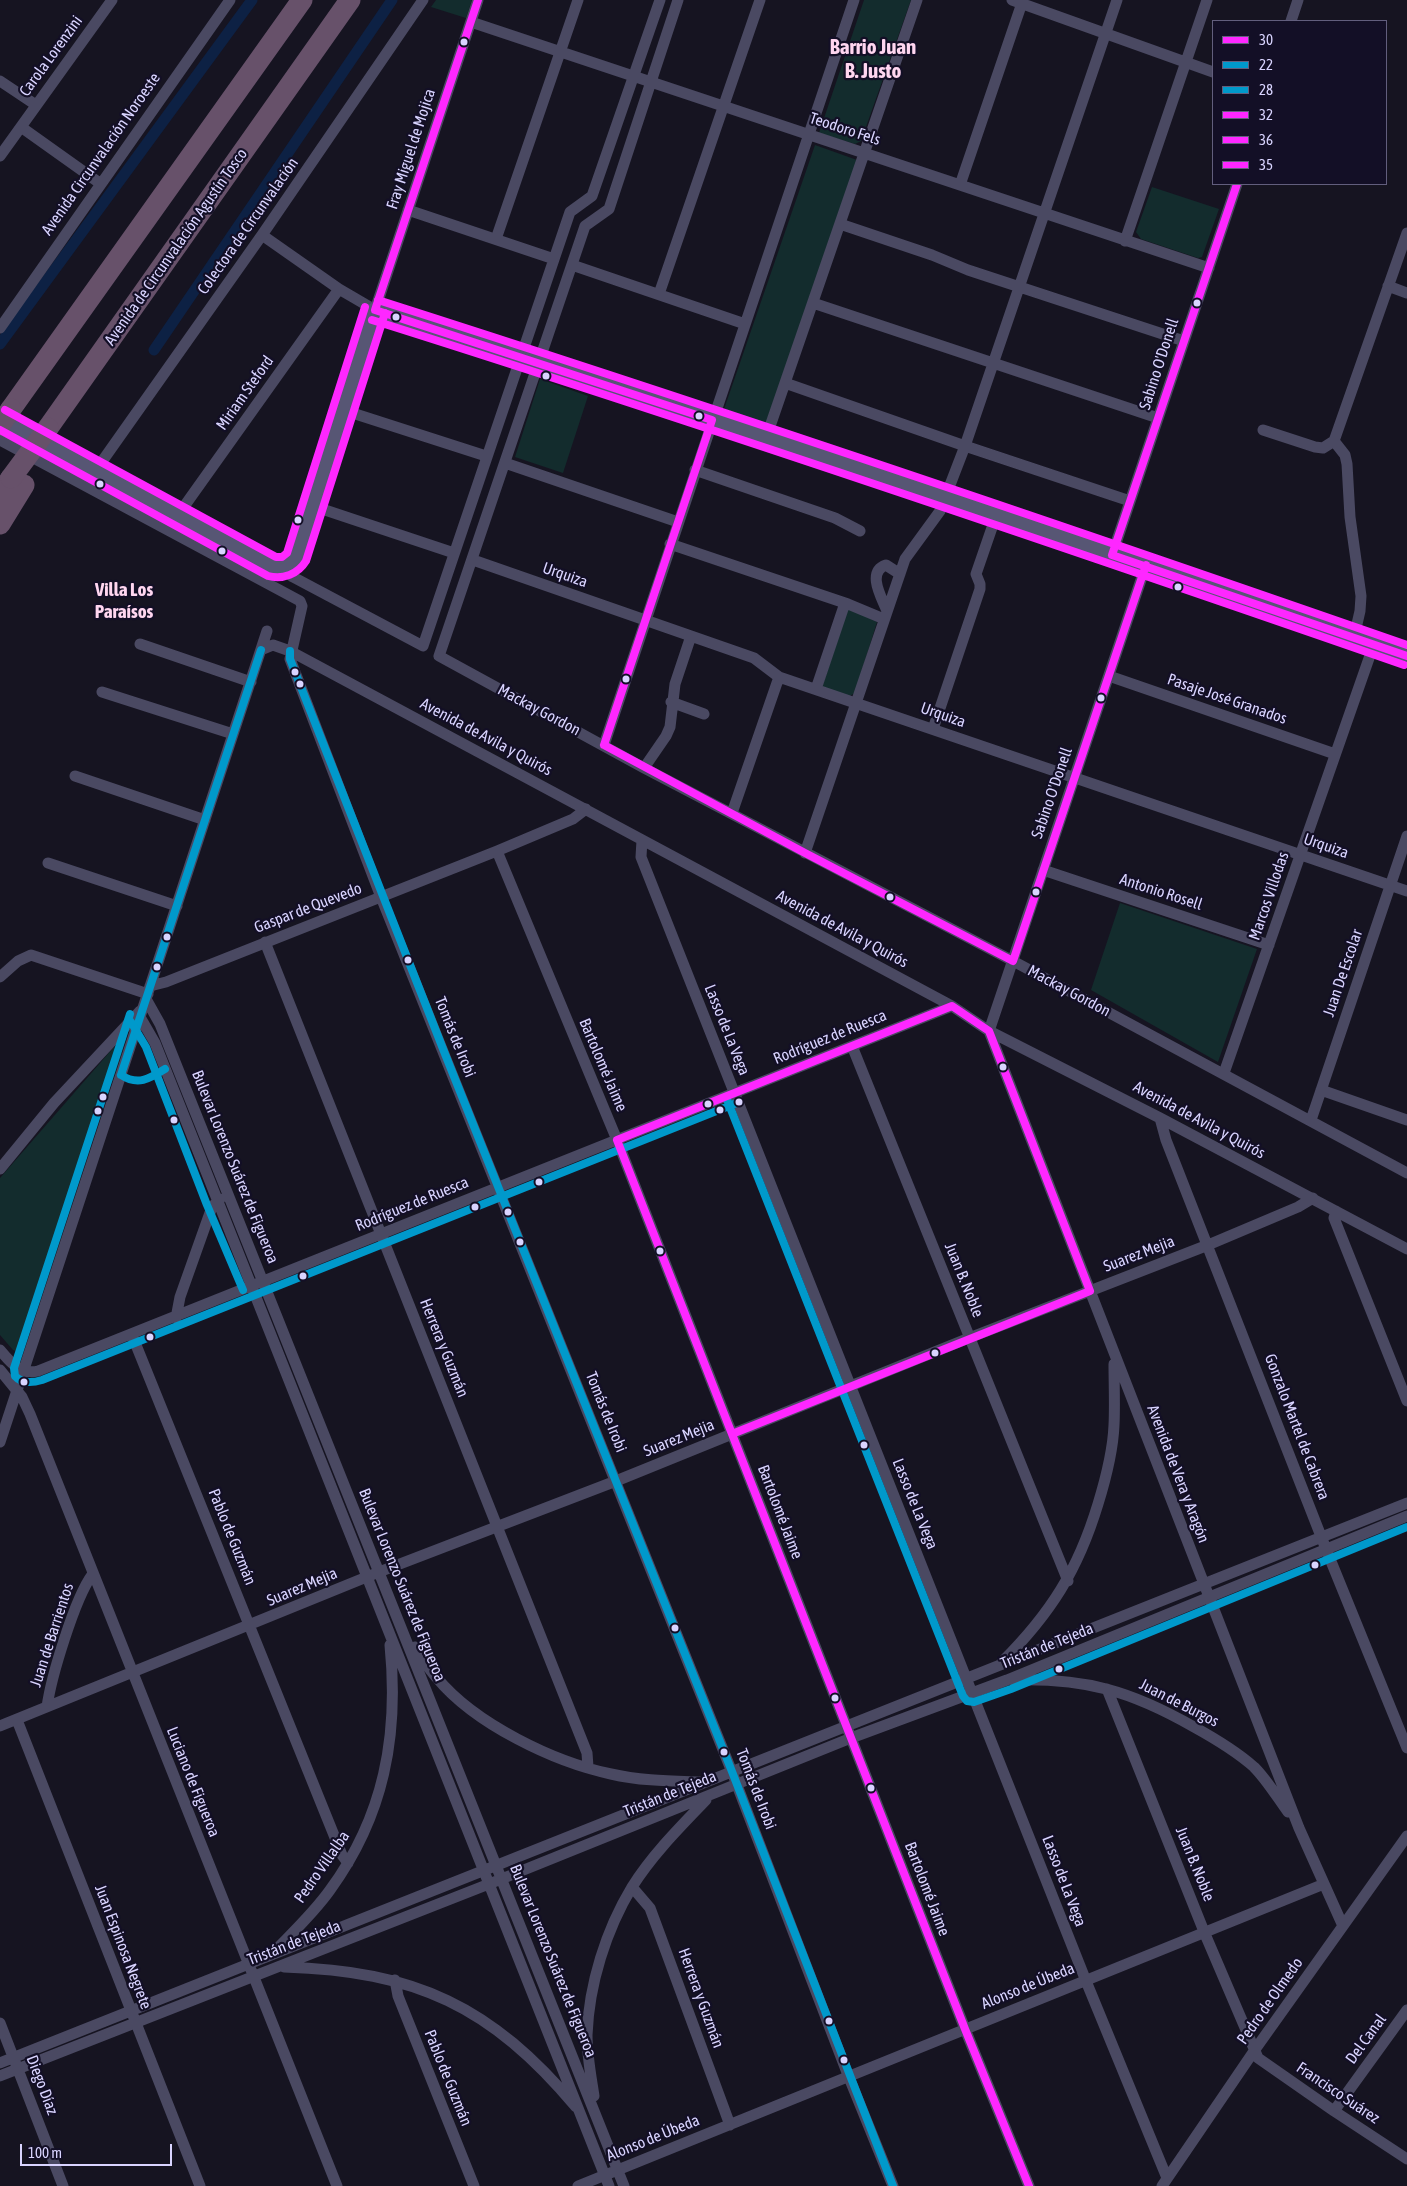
<!DOCTYPE html>
<html>
<head>
<meta charset="utf-8">
<style>
	body { margin:0 }
	#map { position:relative; width:1407px; height:2186px; overflow:hidden; background:#161421; font-family:"Asap Condensed",sans-serif }
	canvas { display:block }
	.legend { position:absolute; left:1212px; top:20px; width:175px; height:165px; box-sizing:border-box; background:#130f26; border:1px solid #625e7d; margin:0; padding:6px 9px; list-style:none; font-size:15px; color:#d9d4ff }
	.legend li { display:flex; align-items:center; gap:10px; height:25px }
	.legend b { width:25px; border:1px solid #625e7d }
	.scale { position:absolute; left:20px; top:2144px; width:152px; height:22px; box-sizing:border-box; border:2px solid #d9d4ff; border-top:0; padding-left:6px; font-size:15px; line-height:18px; white-space:nowrap; color:#d9d4ff; -webkit-text-stroke:4px #130f26; paint-order:stroke }
</style>
</head>
<body>
<div id="map">
<canvas width="1407" height="2186"></canvas>
<ul class="legend">
<li><b style="height:6px;background:#fe27ff"></b>30</li>
<li><b style="height:6px;background:#0099cb"></b>22</li>
<li><b style="height:6px;background:#0099cb"></b>28</li>
<li><b style="height:6px;background:#fe27ff"></b>32</li>
<li><b style="height:6px;background:#fe27ff"></b>36</li>
<li><b style="height:6px;background:#fe27ff"></b>35</li>
</ul>
<div class="scale">100 m</div>
</div>
<script>
const context = document.querySelector('canvas').getContext('2d');
context.lineJoin = 'round';
function paint(path, color) { context.fillStyle = color; context.fill(path, 'evenodd'); }
function trace(path, color, width, dash) { context.strokeStyle = color; context.lineWidth = width; context.lineCap = dash ? 'butt' : 'round'; context.setLineDash(dash || []); context.stroke(path); }
function write(font, color, halo, rows, align = 'center') {
  context.font = font + ' "Asap Condensed",sans-serif'; context.lineWidth = 4.5; context.setLineDash([]); context.textBaseline = 'middle'; context.strokeStyle = halo; context.fillStyle = color; for (const [text, x, y, turn = 0] of rows) {
    context.save(); context.translate(x, y); context.rotate((+turn || 0) * Math.PI / 180); context.textAlign = isNaN(turn) ? turn : align; if (halo) context.strokeText(text, 0, 0); context.fillText(text, 0, 0); context.restore();
  }
}
paint(new Path2D(`
	M436,0H472L466,18L431,7Z
	M864,0H911L861,141L855,144L819,133Z
	M815,145L857,160L764,429L722,415Z
	M1152,187L1219,209L1202,257L1198,258L1141,239L1136,232Z
	M540,379L588,396L563,473L515,457Z
	M848,608L877,622L855,693L848,697L822,687Z
	M1120,903L1257,949L1218,1062L1091,990Z
	M114,1047L122,1053L20,1347L16,1351L13,1350L0,1335V1178Z`), '#132c2d');
trace(new Path2D(`
	M0,344L252,0
	M154,350L392,0`), '#0d2144', 11);
trace(new Path2D(`
	M678,0L609,209L585,226L439,656L644,768L1013,961L1407,1173
	M1012,0L1213,72
	M1291,21L1298,0
	M471,22L1209,268
	M0,81L36,105
	M21,127L101,184
	M0,156L112,0
	M960,185L1023,0
	M408,210L554,259
	M840,224L932,255L968,270L1184,341
	M262,235L339,289L375,310L478,0
	M496,239L578,0
	M1125,241L1207,0
	M572,265L745,324
	M1388,286L1407,293
	M659,294L760,0
	M813,303L1158,418
	M0,328L230,0
	M785,383L965,446L1130,501
	M343,410L486,456
	M1263,430L1315,447L1323,448L1334,441L1407,233
	M766,438L917,0
	M0,440L300,601L302,606L290,659L381,897L732,1772L848,2075L893,2186
	M1334,441L1345,455L1347,464L1350,517L1361,596L1360,611L1354,637
	M505,463L678,522
	M96,470L262,235L423,0
	M695,470L835,518L860,531
	M313,506L454,553
	M178,515L339,289
	M670,544L848,604L884,619
	M1112,555L1237,184
	M473,560L754,658L779,677L1407,891
	M281,568L293,577L423,646L570,212L592,196L660,0
	M887,611C882,598 866,572 886,565L900,574
	M140,644L251,682
	M261,650L273,645L290,651L952,1006L989,1031L1160,1118L1407,1249
	M1109,676L1335,754
	M816,689L845,603
	M102,692L233,734
	M671,702L704,714
	M933,729L980,589V584L976,574L996,516
	M604,745L854,0
	M644,768L666,736L670,727L675,684L691,636
	M75,776L205,820
	M732,813L779,677
	M642,840L641,857L1086,1981L1167,2178
	M497,851L617,1140L965,2029L1029,2186
	M805,853L905,559L940,511L965,446L1117,0
	M48,863L177,906
	M1043,870L1269,945
	M265,942L587,1753L588,1767
	M0,977L18,961L31,955L148,994
	M150,986L166,982L497,851L573,819L586,809
	M146,999L160,1024L624,2186
	M140,1017L155,1043L609,2186
	M989,1031L1299,1828L1343,1926
	M989,1031L1146,565
	M852,1046L1068,1581
	M1224,1073L1374,644
	M1321,1090L1407,1120
	M1160,1118L1166,1140L1326,1549L1407,1748
	M1311,1120L1407,836
	M0,1169L54,1103L140,1011
	M1336,1211L1334,1218L1407,1401
	M176,1318L180,1297L212,1207L220,1199
	M132,1335L342,1855L348,1863
	M0,1350C10,1362 20,1375 38,1371L952,1006
	M0,1370L22,1397L30,1414L337,2186
	M0,1442L267,631
	M415,1647C422,1657 428,1669 437,1678C475,1724 554,1762 611,1774C641,1781 672,1781 702,1782
	M1002,1662C1051,1613 1078,1570 1098,1504C1106,1478 1113,1451 1114,1425C1115,1405 1114,1384 1114,1364
	M1013,1680C1086,1678 1131,1691 1194,1727C1214,1738 1236,1751 1254,1767C1267,1780 1277,1797 1288,1812
	M1107,1689L1205,1934L1258,2058L1334,2111L1407,2159
	M47,1707C51,1677 75,1598 92,1575
	M17,1720L200,2186
	M0,1726L379,1572L616,1481L969,1338L1208,1245L1298,1207L1313,1198
	M632,1887L650,1908L730,2125
	M271,1955C291,1934 313,1914 330,1890C384,1816 399,1736 390,1645
	M284,1967C416,1971 491,2006 576,2107
	M395,1980L398,1996L474,2186
	M0,2023L63,2186
	M0,2063L1407,1503
	M0,2076L489,1884L851,1738L1007,1680L1407,1516
	M594,2096C591,2076 587,2056 587,2035C589,1984 606,1930 632,1887C652,1855 680,1827 706,1800
	M1334,2111L1407,2010
	M578,2186L1324,1884
	M1162,2186L1254,2051L1407,1836`), '#4a4962', 11);
trace(new Path2D(`
	M0,419L273,567C284,568 289,566 296,558L375,310L539,362L1146,565L1407,656`), '#575674', 16);
trace(new Path2D(`
	M11,409L302,0
	M48,428L350,0
	M0,494L11,478
	M0,524L24,485`), '#67516a', 21);
trace(new Path2D(`
	M0,425L11,409
	M11,478L48,428`), '#67516a', 21);
trace(new Path2D(`
	M1237,184L1112,555L1407,656
	M375,310L712,420
	M375,310L478,0
	M604,745L805,853L1013,961
	M604,745L712,420
	M1013,961L1146,565`), '#fe27ff', 8);
trace(new Path2D(`
	M290,651V659L445,1054L731,1769L893,2186
	M121,1075L261,650
	M121,1075C138,1086 149,1079 165,1069`), '#0099cb', 8);
trace(new Path2D(`
	M130,1014L14,1368L15,1376C22,1384 32,1383 42,1380L739,1102
	M131,1022L146,1047L207,1205L243,1290
	M726,1097L963,1696L967,1701L974,1702L1011,1689L1407,1527`), '#0099cb', 8);
trace(new Path2D(`
	M372,320C718,429 1061,546 1404,665
	M0,430L268,576C283,580 298,574 306,561L385,313`), '#fe27ff', 8);
trace(new Path2D(`
	M378,300C723,410 1065,526 1407,645
	M5,410L276,557H282L287,553L365,307`), '#fe27ff', 8);
trace(new Path2D(`
	M952,1006L989,1031L1090,1291L732,1434L617,1140Z
	M732,1434L965,2029L1029,2186`), '#fe27ff', 8);
for (const [x, y, r, color] of [
	[464,42,4.5,"#d9d4ff"],
	[1197,303,4.5,"#d9d4ff"],
	[396,317,4.5,"#d9d4ff"],
	[546,376,4.5,"#d9d4ff"],
	[699,416,4.5,"#d9d4ff"],
	[100,484,4.5,"#d9d4ff"],
	[298,520,4.5,"#d9d4ff"],
	[222,551,4.5,"#d9d4ff"],
	[1178,587,4.5,"#d9d4ff"],
	[295,672,4.5,"#d9d4ff"],
	[626,679,4.5,"#d9d4ff"],
	[300,684,4.5,"#d9d4ff"],
	[1101,698,4.5,"#d9d4ff"],
	[1036,892,4.5,"#d9d4ff"],
	[890,897,4.5,"#d9d4ff"],
	[167,937,4.5,"#d9d4ff"],
	[408,960,4.5,"#d9d4ff"],
	[157,967,4.5,"#d9d4ff"],
	[1003,1067,4.5,"#d9d4ff"],
	[103,1097,4.5,"#d9d4ff"],
	[739,1102,4.5,"#d9d4ff"],
	[708,1104,4.5,"#d9d4ff"],
	[720,1110,4.5,"#d9d4ff"],
	[98,1111,4.5,"#d9d4ff"],
	[174,1120,4.5,"#d9d4ff"],
	[539,1182,4.5,"#d9d4ff"],
	[475,1207,4.5,"#d9d4ff"],
	[508,1212,4.5,"#d9d4ff"],
	[520,1242,4.5,"#d9d4ff"],
	[660,1251,4.5,"#d9d4ff"],
	[303,1276,4.5,"#d9d4ff"],
	[150,1337,4.5,"#d9d4ff"],
	[935,1353,4.5,"#d9d4ff"],
	[24,1382,4.5,"#d9d4ff"],
	[864,1445,4.5,"#d9d4ff"],
	[1315,1565,4.5,"#d9d4ff"],
	[675,1628,4.5,"#d9d4ff"],
	[1059,1669,4.5,"#d9d4ff"],
	[835,1698,4.5,"#d9d4ff"],
	[724,1752,4.5,"#d9d4ff"],
	[871,1788,4.5,"#d9d4ff"],
	[829,2021,4.5,"#d9d4ff"],
	[844,2060,4.5,"#d9d4ff"]
]) { const dot = new Path2D(); dot.arc(x, y, r, 0, 2 * Math.PI); context.fillStyle = color; context.fill(dot); trace(dot, '#130f26', 2); }
write('16px', '#d9d4ff', '#130f26', [
	["Carola Lorenzini",51,56,-54],
	["Teodoro Fels",845,129,18],
	["Fray Miguel de Mojica",411,149,-72],
	["Avenida Circunvalación Noroeste",101,154,-55],
	["Colectora de Circunvalación",248,226,-55],
	["Avenida de Circunvalación Agustín Tosco",176,247,-55],
	["Sabino O'Donell",1159,364,-72],
	["Miriam Steford",245,393,-55],
	["Urquiza",565,575,19],
	["Pasaje José Granados",1227,699,19],
	["Mackay Gordon",539,710,28],
	["Urquiza",943,715,19],
	["Avenida de Avila y Quirós",486,737,28],
	["Sabino O'Donell",1052,793,-71],
	["Urquiza",1326,846,19],
	["Antonio Rosell",1161,892,18],
	["Marcos Villodas",1269,896,-71],
	["Gaspar de Quevedo",308,908,-21],
	["Avenida de Avila y Quirós",842,929,28],
	["Juan De Escolar",1343,973,-71],
	["Mackay Gordon",1069,991,28],
	["Lasso de La Vega",727,1030,68],
	["Tomás de Irobi",455,1037,68],
	["Rodríguez de Ruesca",830,1037,-22],
	["Bartolomé Jaime",603,1065,67],
	["Avenida de Avila y Quirós",1199,1120,28],
	["Bulevar Lorenzo Suárez de Figueroa",235,1167,68],
	["Rodríguez de Ruesca",412,1204,-22],
	["Suarez Mejia",1139,1254,-21],
	["Juan B. Noble",964,1280,68],
	["Herrera y Guzmán",444,1348,68],
	["Tomás de Irobi",606,1412,68],
	["Gonzalo Martel de Cabrera",1297,1427,69],
	["Suarez Mejia",679,1438,-22],
	["Avenida de Vera y Aragón",1178,1474,69],
	["Lasso de La Vega",915,1504,68],
	["Bartolomé Jaime",780,1512,69],
	["Pablo de Guzmán",232,1537,68],
	["Bulevar Lorenzo Suárez de Figueroa",402,1585,68],
	["Suarez Mejia",302,1587,-23],
	["Juan de Barrientos",52,1635,-72],
	["Tristán de Tejeda",1047,1646,-22],
	["Juan de Burgos",1179,1703,27],
	["Luciano de Figueroa",193,1782,68],
	["Tomás de Irobi",756,1789,69],
	["Tristán de Tejeda",670,1794,-22],
	["Juan B. Noble",1195,1864,68],
	["Pedro Villalba",322,1867,-55],
	["Lasso de La Vega",1064,1881,69],
	["Bartolomé Jaime",927,1889,69],
	["Tristán de Tejeda",294,1943,-21],
	["Juan Espinosa Negrete",123,1947,69],
	["Bulevar Lorenzo Suárez de Figueroa",553,1961,68],
	["Alonso de Úbeda",1028,1986,-22],
	["Herrera y Guzmán",701,1998,70],
	["Pedro de Olmedo",1270,2001,-55],
	["Del Canal",1366,2039,-54],
	["Pablo de Guzmán",448,2078,68],
	["Diego Díaz",42,2085,69],
	["Francisco Suárez",1338,2093,34],
	["Alonso de Úbeda",653,2138,-22]
]);
write('bold 19px', '#ffd6f0', '#130f26', [
	["Villa Los",124,590],
	["Paraísos",124,612]
]);
write('bold 21px', '#ffd6f0', '#130f26', [
	["Barrio Juan",873,47],
	["B. Justo",873,71]
]);
</script>
</body>
</html>
